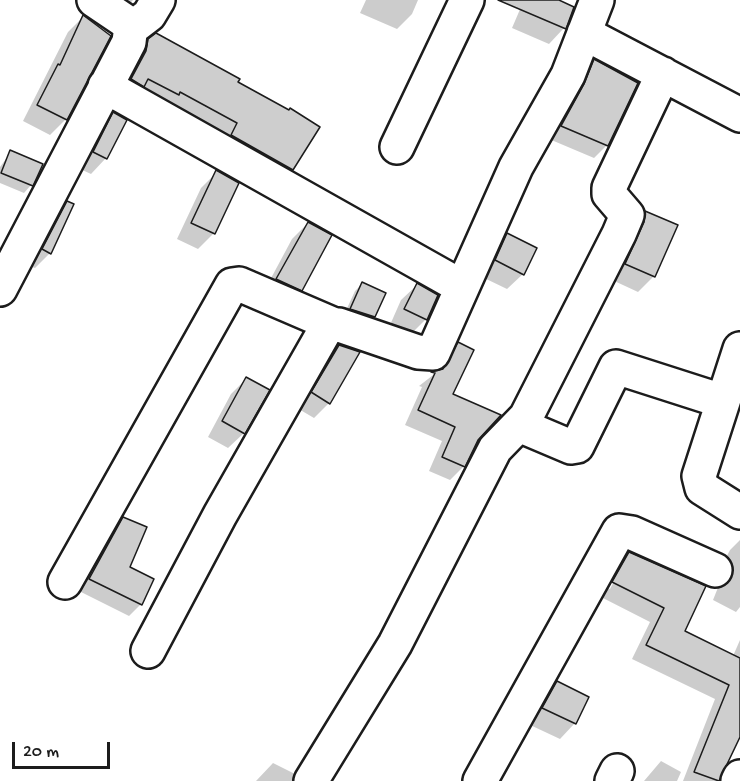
<!DOCTYPE html>
<html>
<head>
<meta charset="utf-8">
<style>
	body { margin:0 }
	#map { position:relative; width:740px; height:781px; overflow:hidden; background:#fff; font-family:"Gochi Hand",sans-serif }
	canvas { display:block }
	.scale { position:absolute; left:12px; top:742px; width:98px; height:27px; box-sizing:border-box; border:3px solid #1c1c1c; border-top:0; padding-left:8px; font-size:18px; line-height:21px; white-space:nowrap; color:#1c1c1c; -webkit-text-stroke:4px #fff; paint-order:stroke }
</style>
</head>
<body>
<div id="map">
<canvas width="740" height="781"></canvas>
<div class="scale">20 m</div>
</div>
<script>
const context = document.querySelector('canvas').getContext('2d');
context.lineJoin = 'round';
function paint(path, color) { context.fillStyle = color; context.fill(path, 'evenodd'); }
function trace(path, color, width, dash) { context.strokeStyle = color; context.lineWidth = width; context.lineCap = dash ? 'butt' : 'round'; context.setLineDash(dash || []); context.stroke(path); }
paint(new Path2D(`
	M92,0H133L116,18Z
	M366,0H418L412,14L397,29L360,13Z
	M528,0H555L572,7L564,28L549,44L512,28L521,7Z
	M83,17L66,119L50,135L23,121L68,32Z
	M149,40L318,127L292,169L277,184L118,94L134,55Z
	M594,61L607,145L594,158L549,139L582,74Z
	M114,114L106,158L91,174L78,168L98,130Z
	M11,152L41,165L31,185L24,193L0,183V167Z
	M217,172L214,233L198,249L177,239L201,188Z
	M68,203L50,253L35,268L27,265L52,218Z
	M645,213L654,276L638,292L610,279L630,228Z
	M308,223L301,290L285,305L262,295L292,239Z
	M508,234L523,274L507,289L480,276L492,250Z
	M362,284L384,294L374,317L366,324L343,317L355,291Z
	M417,285L426,319L411,334L390,325L401,300Z
	M459,344L451,395L477,439L464,466L450,480L429,471L442,441L405,425L422,387L419,386L437,372L445,358Z
	M339,346L329,403L314,418L297,408L323,362Z
	M246,379L244,433L228,448L208,437L231,394Z
	M123,519L128,568L141,604L129,616L79,591L112,530Z
	M740,540V607L736,612L713,600L719,585L716,577L730,550Z
	M629,554L683,632L733,656L740,640V733L720,772L718,781H683L715,699L632,659L650,622L599,596L615,568ZM618,568H621L610,589L607,588Z
	M557,683L575,723L560,739L528,724L542,699Z
	M661,761L681,772L677,781H644Z
	M273,763L293,773V781H256Z`), '#0003');
const building = new Path2D(`
	M498,0H559L574,7L566,29Z
	M83,15L111,36L67,120L37,105L58,64L60,65Z
	M156,33L240,79L238,82L289,110L290,108L320,127L293,170L231,135L237,123L180,92L179,95L148,79L144,87L131,79L146,51L148,39Z
	M594,59L638,83L608,146L561,126L584,84Z
	M113,112L127,120L107,159L93,152Z
	M10,150L43,164L33,186L1,173Z
	M216,170L239,183L215,234L191,223Z
	M67,201L74,204L51,254L42,249Z
	M645,211L678,225L655,277L625,264L644,222Z
	M308,222L332,235L302,291L276,279Z
	M507,233L537,248L524,275L495,260Z
	M362,282L386,293L375,317L350,309Z
	M417,283L438,295L427,320L404,309Z
	M458,342L474,350L453,394L501,415L478,440L465,467L442,457L455,427L418,410L435,373L431,372L443,369Z
	M339,345L360,352L330,404L311,392Z
	M246,377L270,390L245,434L222,421Z
	M123,517L147,527L130,567L154,579L142,605L89,579Z
	M629,552L706,586L685,631L740,658V737L719,781L694,772L729,685L646,645L664,608L612,582Z
	M557,681L589,697L576,724L542,708Z`);
paint(building, '#cecece');
trace(building, '#1c1c1c', 1.5);
const minor = new Path2D(`
	M132,28L149,15L158,0
	M584,33L740,115
	M105,86L462,287
	M397,147L467,0
	M0,289L129,42L131,25L94,0
	M740,349L699,476L702,488L740,512
	M519,425L571,447L577,446L616,367L722,401
	M65,582L232,285L239,284L332,324
	M148,651L220,515L327,327L339,325L418,352L433,353L516,167L568,75L597,0
	M311,781L395,644L495,449L526,417L619,234L627,215L609,194V188L663,74
	M480,781L619,531L632,533L715,570
	M612,781L617,771
	M738,781L740,777`);
trace(minor, '#1c1c1c', 38);
trace(minor, '#fff', 33);
</script>
</body>
</html>
